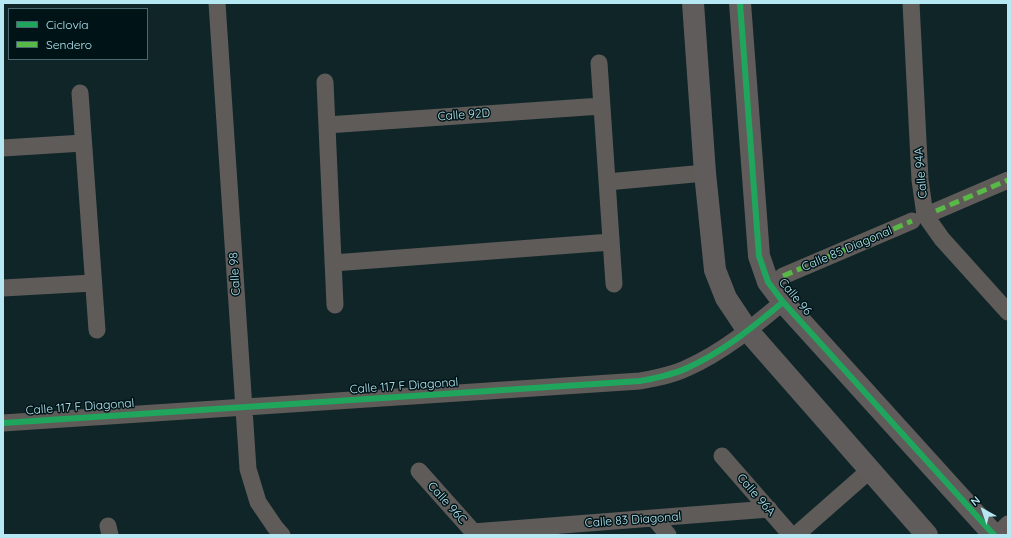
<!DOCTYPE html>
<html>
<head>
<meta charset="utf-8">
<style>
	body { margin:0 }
	#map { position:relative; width:1011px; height:538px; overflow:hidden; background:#102528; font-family:Quicksand,sans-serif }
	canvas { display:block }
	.frame { position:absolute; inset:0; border:4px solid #b5e8f2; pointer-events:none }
	.legend { position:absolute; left:8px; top:8px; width:140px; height:52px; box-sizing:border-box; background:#001418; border:1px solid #48696f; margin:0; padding:5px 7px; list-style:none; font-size:12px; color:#b5e8f2 }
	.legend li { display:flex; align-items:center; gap:8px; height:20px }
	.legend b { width:20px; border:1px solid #48696f }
	.north { position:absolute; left:963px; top:490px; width:40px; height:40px; -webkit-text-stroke:3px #001418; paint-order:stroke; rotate:320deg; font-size:11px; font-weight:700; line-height:16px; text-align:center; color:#b5e8f2 }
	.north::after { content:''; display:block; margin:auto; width:14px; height:18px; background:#b5e8f2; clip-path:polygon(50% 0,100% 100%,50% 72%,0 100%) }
</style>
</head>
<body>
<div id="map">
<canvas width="1011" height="538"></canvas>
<div class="frame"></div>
<ul class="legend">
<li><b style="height:5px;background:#20a55d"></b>Ciclovía</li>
<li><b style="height:5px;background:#58b947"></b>Sendero</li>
</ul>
<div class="north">N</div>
</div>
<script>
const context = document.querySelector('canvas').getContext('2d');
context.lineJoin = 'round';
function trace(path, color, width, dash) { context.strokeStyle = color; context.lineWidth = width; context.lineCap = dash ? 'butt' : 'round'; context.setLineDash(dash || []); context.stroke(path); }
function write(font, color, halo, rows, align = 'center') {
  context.font = font + ' Quicksand,sans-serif'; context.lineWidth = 3; context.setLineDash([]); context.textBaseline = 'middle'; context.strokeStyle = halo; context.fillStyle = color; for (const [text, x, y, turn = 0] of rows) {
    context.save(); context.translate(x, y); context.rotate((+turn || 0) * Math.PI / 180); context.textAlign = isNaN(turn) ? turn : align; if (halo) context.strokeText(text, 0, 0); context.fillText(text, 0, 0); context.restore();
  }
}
trace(new Path2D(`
	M217,3L248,469L258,502L275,527L282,535
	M911,3L920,180L925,215L942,239L1008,312
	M599,63L614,284
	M325,82L335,305
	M80,93L97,330
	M327,125L601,106
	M3,148L83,143
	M607,182L705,173
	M936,211L1008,180
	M333,263L611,242
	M783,276L912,221
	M3,288L93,283
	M3,423L640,381C656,378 673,375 687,368C723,352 753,327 783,302
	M722,456L791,535
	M419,471L476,535
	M654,518L668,535
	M108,526L110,535
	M473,532L769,509
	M796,535L870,470
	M997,535L1008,524`), '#5f5b59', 17);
trace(new Path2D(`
	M693,3L705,173L715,270L726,298L748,331L927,535
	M740,3L759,256L768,282L783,302L994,535`), '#5f5c5b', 22);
trace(new Path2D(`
	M936,211L1008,180
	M783,276L912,221`), '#58b947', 5, [10, 5]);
trace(new Path2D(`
	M740,3L759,256L768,282L783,302L994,535
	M3,423L640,381C656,378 673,375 687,368C723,352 753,327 783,302`), '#20a55d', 6);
write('12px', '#b5e8f2', '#001418', [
	["Calle 92D",464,115,-4],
	["Calle 94A",921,173,-95],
	["Calle 85 Diagonal",847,249,-23],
	["Calle 98",235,274,-94],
	["Calle 96",795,297,50],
	["Calle 117 F Diagonal",404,386,-4],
	["Calle 117 F Diagonal",80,407,-4],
	["Calle 96A",756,495,49],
	["Calle 96C",447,503,48],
	["Calle 83 Diagonal",633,520,-4]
]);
</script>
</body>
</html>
